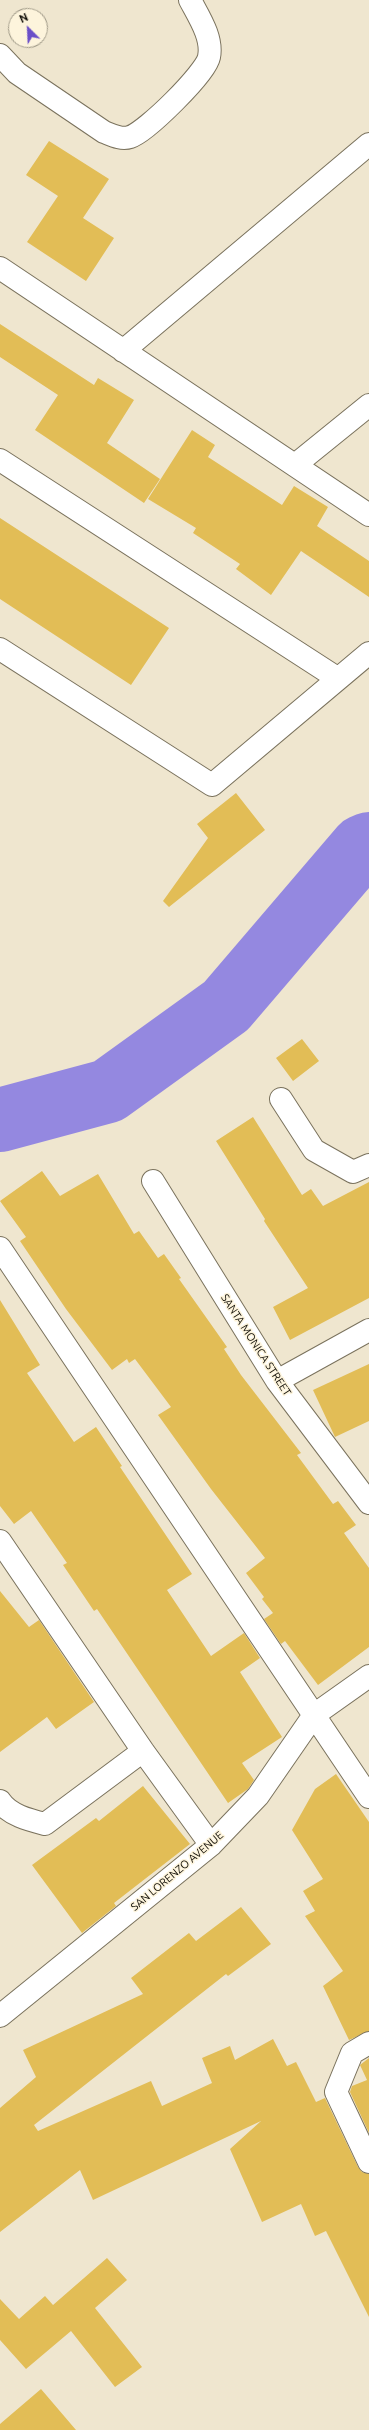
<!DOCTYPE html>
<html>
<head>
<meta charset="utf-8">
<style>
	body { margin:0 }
	#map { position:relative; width:369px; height:2430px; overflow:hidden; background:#efe6cf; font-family:Ubuntu,sans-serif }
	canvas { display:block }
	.north { position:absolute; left:8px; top:8px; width:40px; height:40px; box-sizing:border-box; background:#fdf4dc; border:1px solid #9e9886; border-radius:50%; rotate:336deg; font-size:11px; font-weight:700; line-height:16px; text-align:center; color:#100d06 }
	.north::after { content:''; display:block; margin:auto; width:14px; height:18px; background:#6a4ec8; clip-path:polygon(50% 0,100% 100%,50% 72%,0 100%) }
</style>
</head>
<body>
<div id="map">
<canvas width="369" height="2430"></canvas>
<div class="north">N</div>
</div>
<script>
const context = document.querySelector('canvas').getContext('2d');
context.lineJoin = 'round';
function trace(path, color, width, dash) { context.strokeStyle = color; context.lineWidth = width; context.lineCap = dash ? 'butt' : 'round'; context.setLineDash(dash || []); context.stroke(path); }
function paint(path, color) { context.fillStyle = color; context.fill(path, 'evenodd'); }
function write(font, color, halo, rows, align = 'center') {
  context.font = font + ' Ubuntu,sans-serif'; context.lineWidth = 3; context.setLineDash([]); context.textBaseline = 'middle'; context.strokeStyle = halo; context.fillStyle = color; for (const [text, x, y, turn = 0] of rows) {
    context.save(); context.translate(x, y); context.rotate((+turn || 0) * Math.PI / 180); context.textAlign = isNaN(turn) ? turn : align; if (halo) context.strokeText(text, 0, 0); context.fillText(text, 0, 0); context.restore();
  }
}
trace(new Path2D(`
	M0,1120L108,1091L226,1006L362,847L369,844`), '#9488e0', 64);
paint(new Path2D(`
	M49,141L109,179L83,218L114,238L86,281L27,242L58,196L26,175Z
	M0,324L94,385L98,378L134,400L107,443L160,479L144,503L35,430L58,395L0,357Z
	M192,430L215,445L208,457L282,505L294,486L328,507L317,526L369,561V597L301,551L271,595L236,569L240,564L193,533L196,528L148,499Z
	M0,518L169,628L131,685L0,599Z
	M236,793L265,830L169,907L163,901L208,838L197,824Z
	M302,1039L319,1061L293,1081L276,1058Z
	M253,1117L302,1195L311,1189L323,1206L369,1182V1298L290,1340L273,1307L308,1288L264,1221L265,1219L216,1141Z
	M42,1171L60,1196L98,1174L134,1234L139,1231L158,1258L164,1254L181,1278L179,1279L227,1347L224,1349L241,1375L301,1453L297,1455L333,1504L338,1501L356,1525L344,1533L369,1568V1647L318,1685L285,1641L281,1644L264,1619L273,1613L262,1599L264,1597L246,1573L265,1558L211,1489L158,1415L171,1407L135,1359L129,1363L127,1359L112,1370L66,1309L20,1241L26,1237L0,1201Z
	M0,1300L40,1365L27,1373L74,1442L96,1427L122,1466L120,1467L192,1574L167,1590L211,1656L244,1633L260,1658L240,1672L282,1737L242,1763L254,1780L248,1789L228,1803L97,1609L94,1611L63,1565L67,1563L31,1511L14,1524L0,1506Z
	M369,1364V1421L335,1437L313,1390Z
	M0,1591L29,1627L39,1620L94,1702L56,1729L47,1717L0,1752Z
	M336,1774L369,1822V2031L349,2040L323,1986L343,1971L305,1916L315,1911L303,1891L323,1879L292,1830L315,1789Z
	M143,1786L190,1844L114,1903L116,1906L82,1933L32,1865L96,1818L99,1821Z
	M241,1907L271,1944L228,1976L226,1974L34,2125L38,2131L151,2081L162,2106L212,2083L202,2058L230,2046L235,2060L273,2039L287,2066L296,2062L316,2102L325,2098L358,2167L362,2172L369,2174V2317L326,2231L315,2236L301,2204L262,2222L230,2149L261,2121L93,2200L80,2170L0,2232V2108L36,2077L23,2050L143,1994L131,1978L189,1933L196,1941Z
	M369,2058V2133L350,2092L352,2086L367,2080L360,2065Z
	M107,2258L127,2280L95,2308L142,2367L115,2387L71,2331L26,2369L0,2340V2299L19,2319L45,2296L53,2305Z
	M41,2389L76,2430H0V2424Z`), '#e2bd56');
const minor = new Path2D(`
	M0,55L17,73L104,132C112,135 121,140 130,137C146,132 206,73 209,57C213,38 199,17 190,0
	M0,268L369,515
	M123,351L369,144
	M0,460L337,678
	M295,465L369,405
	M0,649L212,785L369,653
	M281,1099L314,1150L353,1172L369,1165
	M153,1181L277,1381L369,1503
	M0,1248L369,1797
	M277,1381L369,1330
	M0,1541L143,1751L211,1845
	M0,1801C9,1815 29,1820 45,1824L143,1751
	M0,2016L211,1845L258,1796L314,1715L369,1676
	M369,2043L352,2053L336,2092L369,2162`);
trace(minor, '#7a725d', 24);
trace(minor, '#fff', 22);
write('11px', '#100d06', '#fdf4dc', [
	["SANTA MONICA STREET",256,1345,57],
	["SAN LORENZO AVENUE",177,1871,-40]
]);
</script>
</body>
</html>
